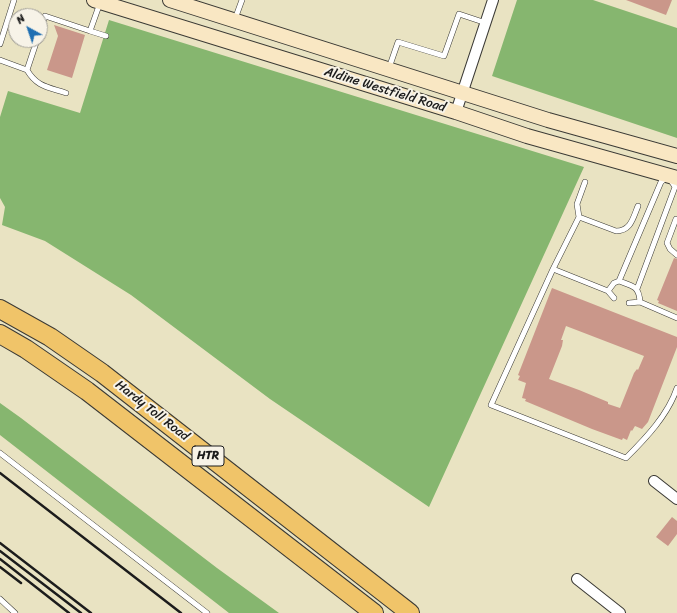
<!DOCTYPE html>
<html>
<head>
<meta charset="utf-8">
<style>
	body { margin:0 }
	#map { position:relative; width:677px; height:613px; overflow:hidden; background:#e9e3c2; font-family:Sriracha,sans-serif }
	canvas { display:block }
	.north { position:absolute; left:8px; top:8px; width:40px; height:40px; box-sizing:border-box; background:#f7f3e8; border:1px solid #9f9d96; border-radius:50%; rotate:320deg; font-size:11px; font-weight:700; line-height:16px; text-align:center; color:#1c1c1c }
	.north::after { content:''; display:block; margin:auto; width:14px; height:18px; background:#1f6fb2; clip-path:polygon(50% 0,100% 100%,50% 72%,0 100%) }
</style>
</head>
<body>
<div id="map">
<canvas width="677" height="613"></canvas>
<div class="north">N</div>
</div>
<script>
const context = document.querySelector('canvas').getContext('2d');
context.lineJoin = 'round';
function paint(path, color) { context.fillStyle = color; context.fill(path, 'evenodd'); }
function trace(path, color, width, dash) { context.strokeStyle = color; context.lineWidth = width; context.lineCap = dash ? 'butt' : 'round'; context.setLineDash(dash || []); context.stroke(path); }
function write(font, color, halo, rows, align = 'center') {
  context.font = font + ' Sriracha,sans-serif'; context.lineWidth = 4; context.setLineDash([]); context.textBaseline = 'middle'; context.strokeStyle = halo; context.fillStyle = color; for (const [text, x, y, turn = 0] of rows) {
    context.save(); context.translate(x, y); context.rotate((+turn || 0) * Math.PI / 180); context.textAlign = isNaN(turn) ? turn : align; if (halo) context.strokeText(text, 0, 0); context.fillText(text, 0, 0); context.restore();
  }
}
paint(new Path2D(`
	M517,0H593L677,28V138L492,76Z
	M109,20L584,167L429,507L270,399L131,295L45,241L2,225L5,207L0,198V117L8,91L80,113Z
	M0,403L21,418L217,568L279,613H229L0,435Z`), '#86b66f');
paint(new Path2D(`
	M626,0H672L666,15Z
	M54,25L85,35L72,78L47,70L58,36Z
	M674,258L677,259V311L658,303L659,301L657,300Z
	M552,288L677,337V347L648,422L642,429L635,426L632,431L631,430L627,440L623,438L622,440L592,429L525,401L526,399L522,398L526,383L518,380L520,376L518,375ZM566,326L644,356L638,370L637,369L634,373L620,408L608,404V402L579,390L549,379L562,346L563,340H561Z
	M672,517L677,521V534L668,546L656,537Z`), '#ca978a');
const lane = new Path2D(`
	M235,19L242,0
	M40,31L45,16L90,31L100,3
	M90,31L106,36
	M0,44L14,0
	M0,60L27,70L37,40
	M389,68L398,42L444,56L459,14L486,23
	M27,70C37,87 48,87 66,93
	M585,182L577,204L579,217L553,269L491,405L626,458C646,438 668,415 677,388
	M579,217L616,231C631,231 633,218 638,206
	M676,219L667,243L670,249L677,255
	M553,269L608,291
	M619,281L661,182L668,176L675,187L637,289
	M614,298L608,291L614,283L619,281C633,286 639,286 640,302L629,303
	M640,302L677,318
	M0,453L207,613
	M0,599L15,613`);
const street = new Path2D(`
	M456,112L493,0
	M654,481L677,499
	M577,579L620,613`);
const secondary = new Path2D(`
	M94,0L456,112L527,136L677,178
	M170,0L548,120L677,156`);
const highway = new Path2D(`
	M0,309L50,337L102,373L410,613
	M0,334L26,349L87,391L374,613`);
trace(lane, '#3b3a35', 6);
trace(street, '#3b3a35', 12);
trace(secondary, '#3b3a35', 16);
trace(highway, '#3b3a35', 20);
trace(lane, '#fff', 5);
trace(street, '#fff', 10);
trace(secondary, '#f9e7c3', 14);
trace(highway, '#f0c469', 18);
trace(new Path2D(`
	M0,473L181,613
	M0,543L91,613
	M0,551L81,613
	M0,559L69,613
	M0,567L21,583`), '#1c1c1c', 2.5);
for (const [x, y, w] of [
	[208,456,32]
]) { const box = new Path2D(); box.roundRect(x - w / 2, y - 10, w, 20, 3); context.fillStyle = '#f7f3e8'; context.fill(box); trace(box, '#1c1c1c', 1); }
write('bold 12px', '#1c1c1c', null, [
	["HTR",208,456]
]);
write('13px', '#1c1c1c', '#f7f3e8', [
	["Aldine Westfield Road",385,90,17],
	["Hardy Toll Road",152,411,38]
]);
</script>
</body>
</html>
